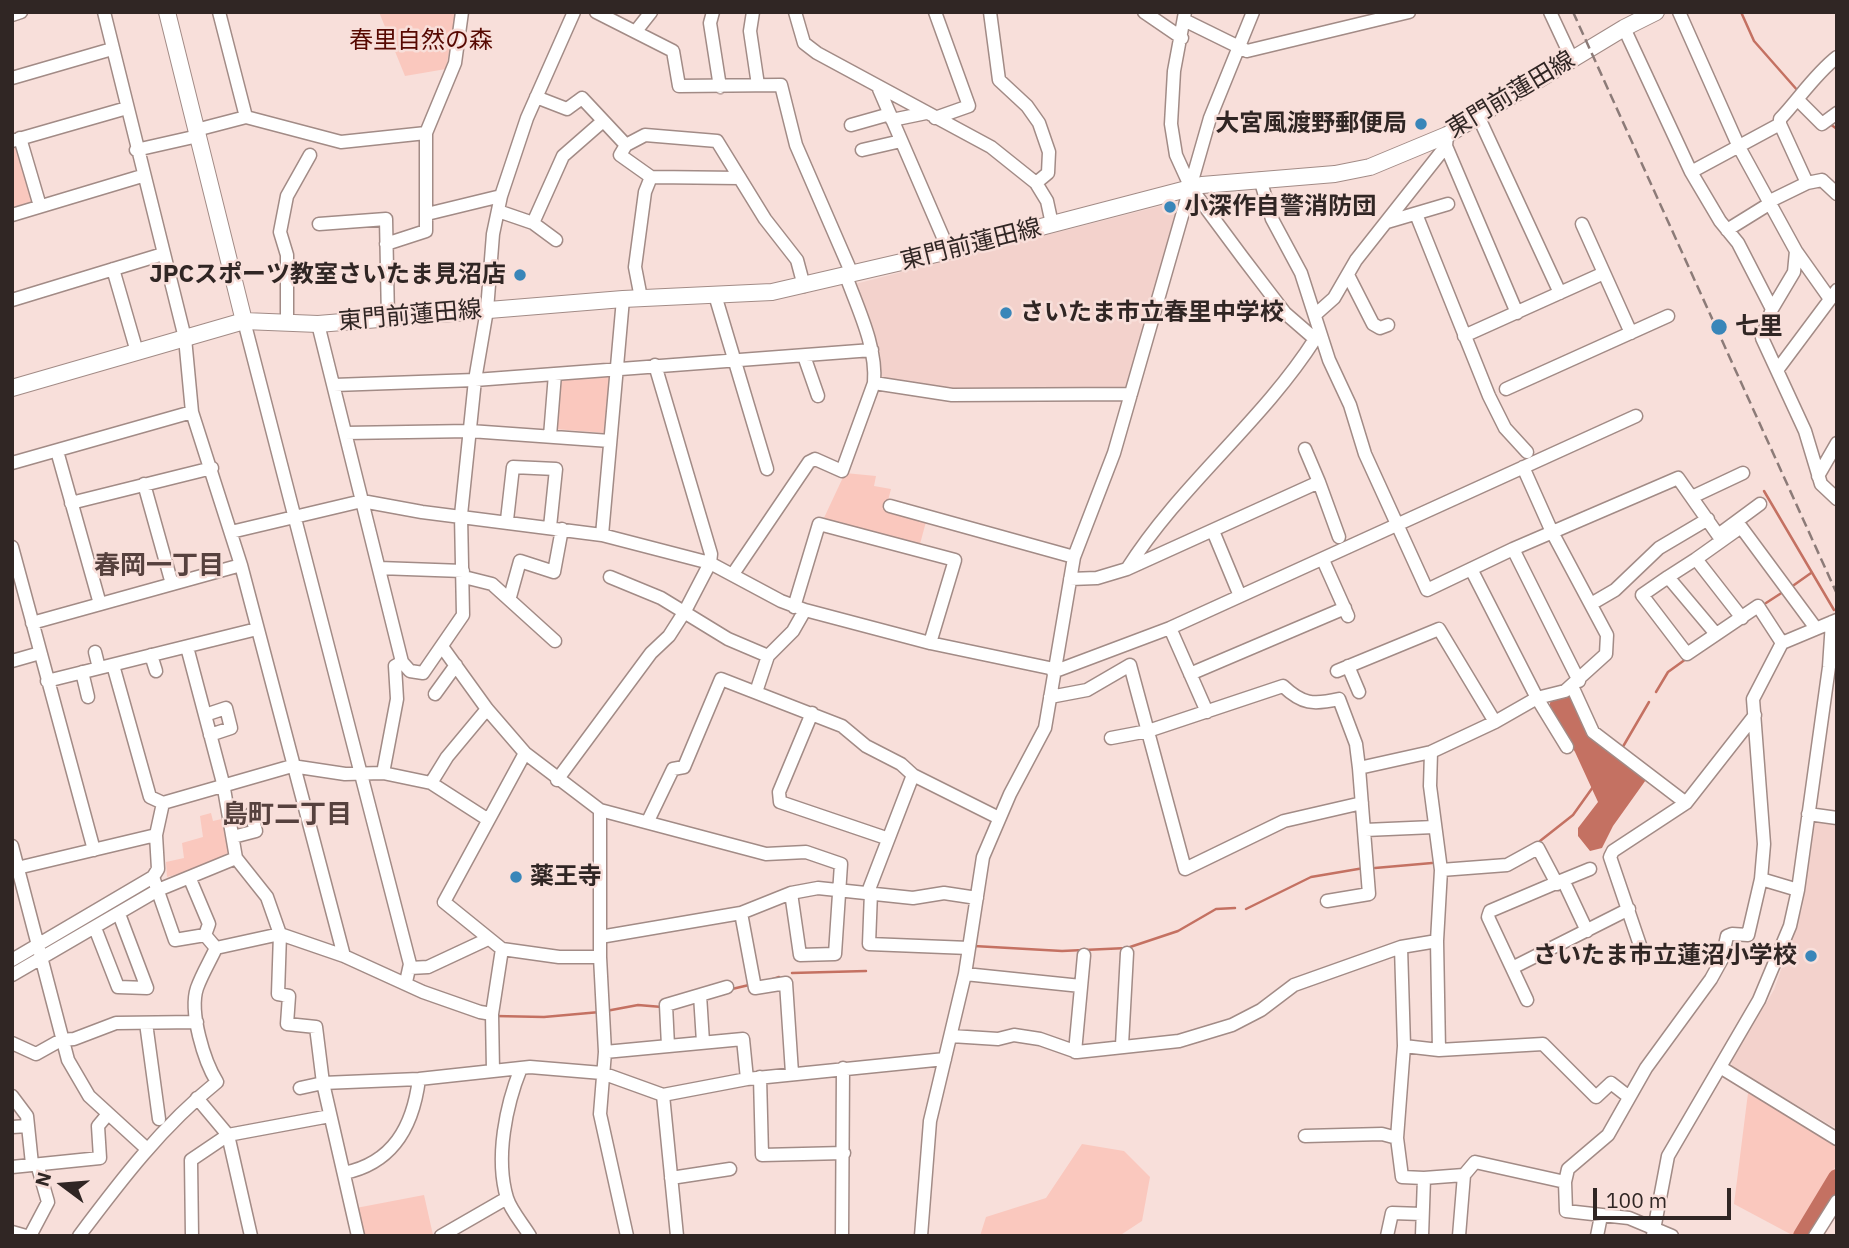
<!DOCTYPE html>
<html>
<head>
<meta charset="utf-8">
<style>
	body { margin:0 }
	#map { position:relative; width:1849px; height:1248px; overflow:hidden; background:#f8dfda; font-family:"IBM Plex Sans",sans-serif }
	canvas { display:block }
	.frame { position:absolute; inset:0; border:14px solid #302624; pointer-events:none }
	.north { position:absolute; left:28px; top:1150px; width:70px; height:70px; -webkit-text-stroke:5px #f8dfda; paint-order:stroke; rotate:286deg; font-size:19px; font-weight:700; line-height:28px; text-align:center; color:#302624 }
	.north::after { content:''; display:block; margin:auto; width:24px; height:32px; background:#302624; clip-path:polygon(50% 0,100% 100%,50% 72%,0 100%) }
	.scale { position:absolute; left:1593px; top:1188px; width:138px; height:32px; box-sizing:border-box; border:4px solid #302624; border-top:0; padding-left:9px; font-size:21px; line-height:24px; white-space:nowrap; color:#302624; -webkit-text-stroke:5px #f8dfda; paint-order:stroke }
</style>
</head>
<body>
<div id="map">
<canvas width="1849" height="1248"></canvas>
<div class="frame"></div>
<div class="north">N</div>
<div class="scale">100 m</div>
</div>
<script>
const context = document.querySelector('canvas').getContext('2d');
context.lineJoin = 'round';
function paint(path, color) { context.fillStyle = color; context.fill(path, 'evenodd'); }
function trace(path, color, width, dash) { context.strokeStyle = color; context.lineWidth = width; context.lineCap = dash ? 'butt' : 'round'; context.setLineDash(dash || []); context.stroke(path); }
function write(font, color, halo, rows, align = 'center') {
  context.font = font + ' "IBM Plex Sans","Noto Sans JP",sans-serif'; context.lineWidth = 5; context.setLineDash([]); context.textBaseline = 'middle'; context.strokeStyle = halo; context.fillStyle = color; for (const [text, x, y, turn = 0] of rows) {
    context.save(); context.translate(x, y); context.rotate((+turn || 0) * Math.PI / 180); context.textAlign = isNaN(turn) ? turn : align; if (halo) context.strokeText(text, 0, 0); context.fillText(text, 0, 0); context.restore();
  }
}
paint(new Path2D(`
	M1164,205L1166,212L1178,210L1125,390L992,391L919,387L880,381L855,284Z
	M1820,820L1837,822V1129L1732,1067L1731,1061L1774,990L1802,909L1815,822Z`), '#f3d2cc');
paint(new Path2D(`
	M379,12H456L446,69L405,76Z
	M17,144L35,203L12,209V146Z
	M610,376L605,433L555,429L559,379Z
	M845,473L876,476L874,486L891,489L886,508L927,518L920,544L823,520Z
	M211,813L213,821L226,818L229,852L204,868L167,877L166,862L184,858L182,843L203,837L200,816Z
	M1748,1093L1837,1144V1164L1794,1236L1734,1204Z
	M1082,1144L1124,1151L1150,1177L1142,1221L1119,1236H980L986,1217L1046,1198Z
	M424,1195L433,1235L362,1236L356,1208Z`), '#fac8be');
paint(new Path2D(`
	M1568,691L1592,732L1648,777L1613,826L1602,848L1590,851L1578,836V828L1598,802L1575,752L1549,709L1551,698Z`), '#c47162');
trace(new Path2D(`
	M1741,12L1754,41L1798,91
	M1830,124L1837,129
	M1764,491L1834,610
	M1794,585L1811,573
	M1766,603L1783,592
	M1656,692L1668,672L1686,659
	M1621,750L1649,702
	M1540,841L1573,815L1593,787
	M1375,868L1432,863
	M1246,909L1311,877L1364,868
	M974,946L1062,951L1127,948L1178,931L1216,909L1235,908
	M12,967L33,956
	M792,973L866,971
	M770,980L779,977
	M732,989L749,985
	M606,1011L638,1005L662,1007
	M495,1016L544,1017L600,1012`), '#c47162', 2.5);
trace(new Path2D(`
	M1802,1236L1837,1178`), '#c47162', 18);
const minor = new Path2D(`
	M104,12L185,338L192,412L241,565L344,956
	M219,12L246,117
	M596,12L673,51L679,86L781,85L796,145L852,274
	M713,12L710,23L720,87
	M753,12L750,31L758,85
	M795,12L804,43L817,53L991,147L1036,183L1047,201L1052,224
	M990,12L999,80L1027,106L1039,123L1049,152L1048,173L1036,183
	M1144,12L1182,38
	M1185,12L1174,71L1171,124L1176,155L1191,188L1243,258L1285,313L1315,339
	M1550,12L1572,59
	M1679,12L1739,147L1796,251L1794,272L1772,309L1762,338L1805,431L1821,484L1837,499
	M12,15L21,12
	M1186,21L1247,51L1409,12
	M1624,28L1691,172L1720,221L1738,243L1772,309
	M636,31L651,12
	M12,78L112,49
	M879,89L949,251
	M536,97L567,109L582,98L626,145
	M1798,100L1822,124L1837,113
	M935,118L969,106L935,12
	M1479,118L1560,293
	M892,120L926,113
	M1780,124L1807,183
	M851,125L890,114
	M196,130L246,117L341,142L426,133
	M20,138L40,206
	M12,141L127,108
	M1446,146L1517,313
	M136,150L198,136
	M862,150L901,141
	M1691,172L1780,124V119C1799,99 1815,74 1837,57
	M651,177L620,155L626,145L645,135L717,141L765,219L797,260L804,286
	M1260,179L1272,219L1301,273L1329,360L1350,405L1365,454L1427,590L1513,549
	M1768,202L1807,183L1822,180L1837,194
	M498,211L533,223L556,240
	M427,214L501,196
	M1416,214L1489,396L1505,428L1527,452
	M12,215L142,176
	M1387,222L1448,204
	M533,223L563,156L603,121
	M319,224L386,219L388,319
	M1582,224L1631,333
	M1727,230L1769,204
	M386,244L426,231V133L455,63L462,12
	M1796,251L1830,299
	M113,269L137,352
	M1348,275L1373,324L1380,328L1388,325
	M715,295L767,469
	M641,298L635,267L645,192L651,177L740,178
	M12,300L163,254
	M1316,314L1334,298L1356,260L1446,146L1447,135
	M244,321L410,964L406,982
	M287,323V255L280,232L287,196L310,155
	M1464,336L1604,273
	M804,356L818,396
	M1778,369L1837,290
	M874,383L952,395L1131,394
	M334,385L475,380L872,350
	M1506,389L1668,316
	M345,433L470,431L610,441
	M550,436L555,374
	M57,451L100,604
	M12,463L192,412
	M1818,476L1837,443
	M1319,482L1339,537
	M144,484L172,584
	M1692,497L1743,473
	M71,503L212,468
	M890,506L1074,557
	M507,520L513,467L556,469L550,527
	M1213,531L1240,596
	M231,532L362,501L422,512L602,535L710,563L781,601L805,610L930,643L1054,669
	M602,535L623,299
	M12,547L94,850
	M1696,559L1741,527L1815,627
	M1323,560L1348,616
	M379,568L463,571
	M1127,569C1180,485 1262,422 1315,339L1321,337
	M1471,569L1537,698L1565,691L1606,654L1607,635L1552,532L1523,467
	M733,574L809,462L815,459L842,471L874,383C877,347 858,309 846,276
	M464,577L492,584L555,641
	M610,577L661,598L728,639L768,656
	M1668,577L1642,595L1687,654L1758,606L1782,643
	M1070,579L1097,578L1127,569L1319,482L1305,449
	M510,597L520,561L554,572L562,529
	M1591,604L1615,590L1659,548L1708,519
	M794,607L819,524L955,560L930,643
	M32,623L241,565
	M1170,628L1207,712
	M1716,634L1668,577L1696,559L1742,618
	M187,647L223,783L236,858L267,897L280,934L278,994L289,996L287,1024L316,1027L323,1083L358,1236
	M443,648L487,709L525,753L600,810L766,854L806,852L841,864L835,954L800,955L791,893
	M95,652L99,668
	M151,655L156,671
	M12,661L40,653
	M402,662L410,671L423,673L463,615L461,515L475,380L487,310L493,234L501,196L527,118L574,12
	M113,665L150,797L163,803
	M1348,666L1359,692
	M1337,671L1439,629L1495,722
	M82,672L88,697
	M1053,672L1170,628L1636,416
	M1190,674L1345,608
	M47,681L257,629
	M1579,681L1513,549L1678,478L1718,535L1760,504
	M1572,686L1593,732L1686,803
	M756,692L768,656L793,631L805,610
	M435,694L456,665
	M1050,697L1087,690L1130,665L1185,869L1284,821L1362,803
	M812,713L779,792L780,802L886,838
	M205,715L226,708L231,728L210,735
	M1111,738L1148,731L1283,686C1302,704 1313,705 1339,699L1356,744L1359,768
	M1431,752L1430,786L1441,870L1437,941L1439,1050
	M525,753L444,902L502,949L559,957H600
	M383,773L431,783L487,819
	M557,780L651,653L669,636L685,611L710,563L711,554L655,365
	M431,783L447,757L487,709
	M163,803L292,766L345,774L383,773L397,699L395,666L402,662L318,324
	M163,803L156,835L158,869L153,877L175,940L205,935L216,948
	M600,810V957L605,1052L600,1114L627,1236
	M1808,814L1837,818
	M648,821L673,769L684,767L721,679L842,726L866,746L901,764L913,775L999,818
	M1365,830L1434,827
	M233,837L256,831L251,814
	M12,846L68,1060L89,1096L147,1149
	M13,869L156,835
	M1441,870L1507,865L1538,848L1557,884
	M190,879L209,924L205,935
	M1761,879L1798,890
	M1563,880L1590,869
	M868,892L913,775
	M871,892L869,944L969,948
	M1327,901L1369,894L1359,768L1431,752L1495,722L1537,698L1567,747
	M741,913L755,988L786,983L792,1073
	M95,928L118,987L147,988L119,914
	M600,937L741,913L791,893L818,888L913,898L944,893L977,898
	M1643,954L1610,857L1613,851L1686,803L1755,715
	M12,960L153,877
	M410,968L428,967L488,939
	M1512,968L1629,909
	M965,974L1081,986
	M12,975L158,890L236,858
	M700,995L703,1042
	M1527,1000L1488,917L1490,911L1563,880L1587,931
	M146,1023L159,1119
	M951,1036L998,1039L1014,1035L1040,1039L1077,1052L1179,1041L1232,1025L1261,1010L1294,985L1401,947L1437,941
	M12,1043L36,1054L61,1040L74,1039L116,1023L197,1022
	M1122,1045L1127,953
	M668,1046L666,1005L727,987
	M1404,1046L1439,1050L1543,1044L1596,1097L1611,1083L1629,1097
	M605,1052L743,1039L747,1079
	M1075,1052L1084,955
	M1720,1067L1837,1139
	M521,1068C506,1105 495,1158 507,1198C511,1211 523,1224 530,1236
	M493,1071L492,1014L502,949
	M760,1077L762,1155L844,1153
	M300,1088L323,1083L419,1079L530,1067L602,1073L663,1095L747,1079L945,1059
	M663,1095L677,1236
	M12,1096L27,1116L32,1164
	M197,1098L228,1135L251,1236
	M12,1127L28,1126
	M1305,1136L1382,1134L1397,1138L1402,1177L1424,1178L1422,1236
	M1397,1138L1404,1046L1401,947
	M12,1167L100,1158L98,1126L108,1114
	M344,1173C393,1163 413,1127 419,1079
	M671,1178L730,1169
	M1424,1178L1464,1175L1475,1162L1565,1182
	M12,1232L26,1236
	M1653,1235L1668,1156L1759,1000L1790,926L1798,890L1829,667L1832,622
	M30,1236L48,1202L37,1164
	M79,1236C121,1180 162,1126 217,1082C204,1061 189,1012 197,988C202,974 210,961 216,948L280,934L344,956L423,992L480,1012L492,1014
	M192,1236L191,1160L228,1135L330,1116
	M441,1236L507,1198
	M842,1236L843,1068
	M921,1236L930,1121L965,974L983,857L1010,794L1045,728L1074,557L1114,453L1210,118L1253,12
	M1387,1236L1392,1213L1422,1214
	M1459,1236L1464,1175
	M1597,1236L1601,1216
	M1672,1236L1629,1218L1566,1211L1565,1182L1568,1169L1608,1135L1646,1068L1711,979L1722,959L1727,936L1732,934L1748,935L1761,879L1764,844L1753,699L1782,643L1837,620
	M1815,1236L1837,1201`);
const major = new Path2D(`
	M167,12L244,321
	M12,388L244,321L318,324L623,299L772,292L949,251L1202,185L1335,174L1370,167L1447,135L1624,28L1656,12`);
trace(minor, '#a28b86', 15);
trace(major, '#a28b86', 18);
trace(minor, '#fff', 12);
trace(major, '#fff', 16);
trace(new Path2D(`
	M1573,12L1837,594`), '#8c7b78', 2.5, [10, 5]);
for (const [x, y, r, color] of [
	[1421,124,7,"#3986b9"],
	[1170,207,7,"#3986b9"],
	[520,275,7,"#3986b9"],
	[1006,313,7,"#3986b9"],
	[1719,327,9,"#3986b9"],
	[516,877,7,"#3986b9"],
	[1811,956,7,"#3986b9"]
]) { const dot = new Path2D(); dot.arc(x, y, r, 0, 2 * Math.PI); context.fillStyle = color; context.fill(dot); trace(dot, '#f8dfda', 2.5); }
write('24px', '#570902', '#f8dfda', [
	["春里自然の森",421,41]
]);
write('24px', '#302624', '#f8dfda', [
	["東門前蓮田線",1511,95,-31],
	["東門前蓮田線",971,245,-14],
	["東門前蓮田線",410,316,-5]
]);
write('bold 24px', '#302624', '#f8dfda', [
	["大宮風渡野郵便局",1407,124,"right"],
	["小深作自警消防団",1184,207],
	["JPCスポーツ教室さいたま見沼店",506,275,"right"],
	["さいたま市立春里中学校",1020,313],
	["七里",1735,327],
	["薬王寺",530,877],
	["さいたま市立蓮沼小学校",1797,956,"right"]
], 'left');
write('bold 26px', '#56413e', '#f8dfda', [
	["春岡一丁目",159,566],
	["島町二丁目",287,815]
]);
</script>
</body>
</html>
